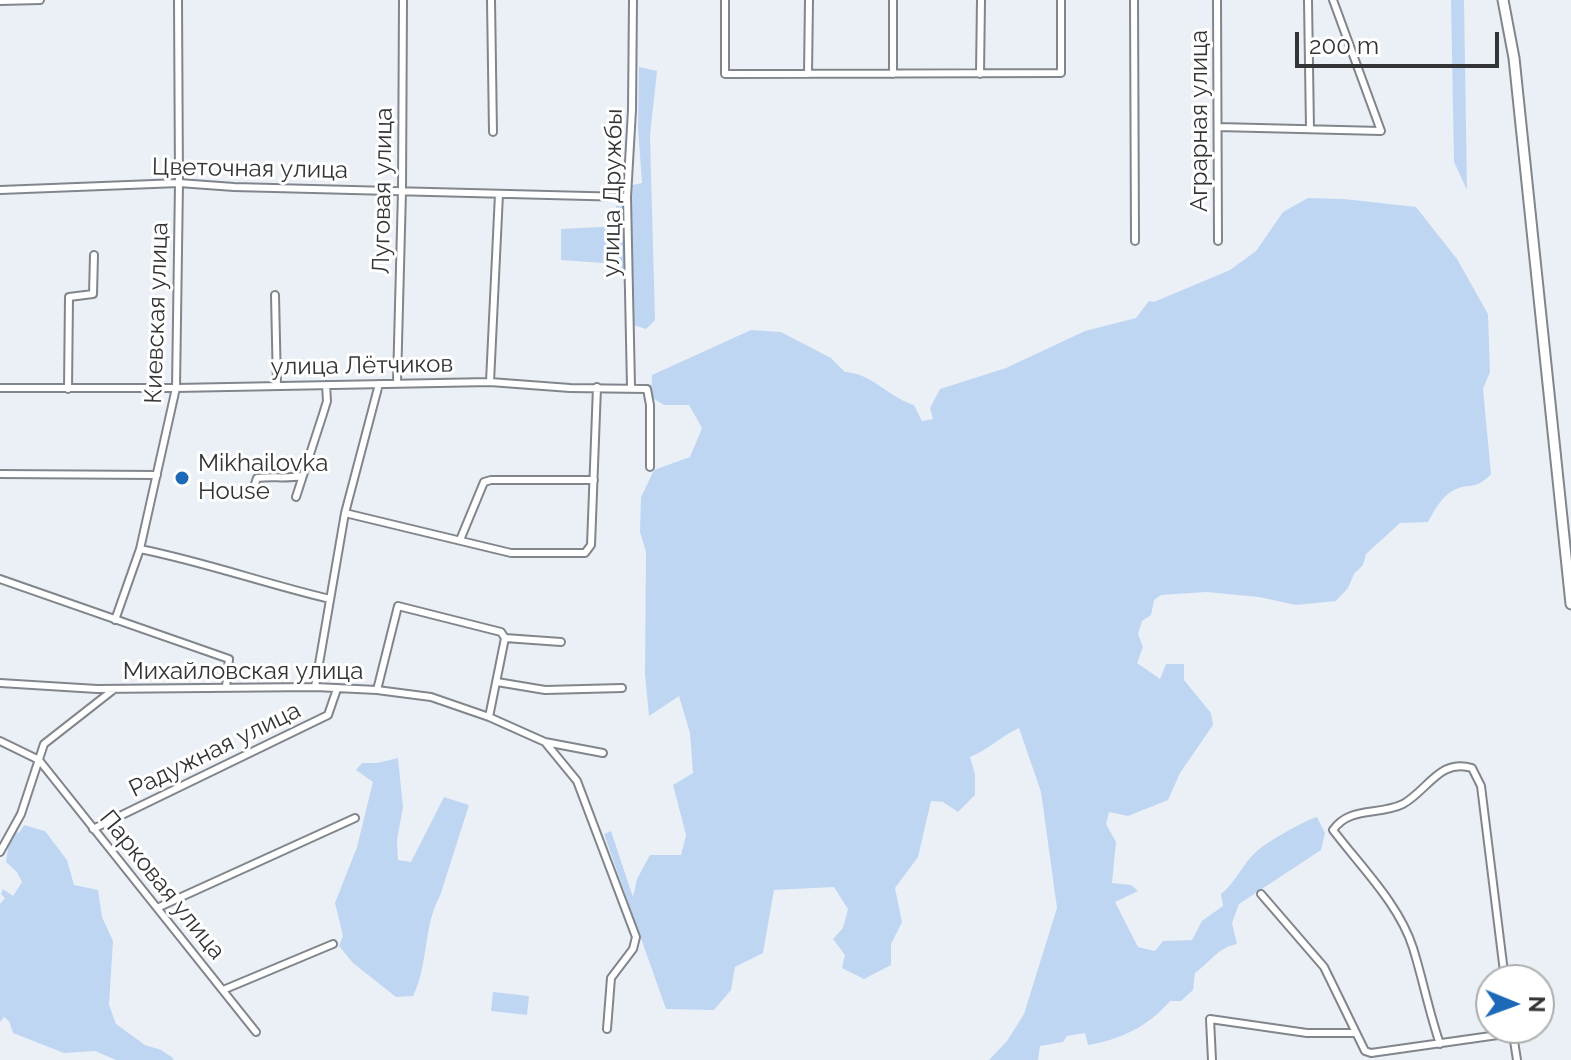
<!DOCTYPE html>
<html>
<head>
<meta charset="utf-8">
<style>
	body { margin:0 }
	#map { position:relative; width:1571px; height:1060px; overflow:hidden; background:#ebf0f7; font-family:Raleway,sans-serif }
	canvas { display:block }
	.north { position:absolute; left:1475px; top:964px; width:80px; height:80px; box-sizing:border-box; background:#fff; border:2px solid #adaeaf; border-radius:50%; rotate:91deg; font-size:22px; font-weight:700; line-height:32px; text-align:center; color:#323436 }
	.north::after { content:''; display:block; margin:auto; width:28px; height:36px; background:#1c69b8; clip-path:polygon(50% 0,100% 100%,50% 72%,0 100%) }
	.scale { position:absolute; left:1295px; top:32px; width:204px; height:36px; box-sizing:border-box; border:4px solid #323436; border-top:0; padding-left:10px; font-size:24px; line-height:28px; white-space:nowrap; color:#323436; -webkit-text-stroke:6px #fff; paint-order:stroke }
</style>
</head>
<body>
<div id="map">
<canvas width="1571" height="1060"></canvas>
<div class="north">N</div>
<div class="scale">200 m</div>
</div>
<script>
const context = document.querySelector('canvas').getContext('2d');
context.lineJoin = 'round';
function paint(path, color) { context.fillStyle = color; context.fill(path, 'evenodd'); }
function trace(path, color, width, dash) { context.strokeStyle = color; context.lineWidth = width; context.lineCap = dash ? 'butt' : 'round'; context.setLineDash(dash || []); context.stroke(path); }
function write(font, color, halo, rows, align = 'center') {
  context.font = font + ' Raleway,sans-serif'; context.lineWidth = 6; context.setLineDash([]); context.textBaseline = 'middle'; context.strokeStyle = halo; context.fillStyle = color; for (const [text, x, y, turn = 0] of rows) {
    context.save(); context.translate(x, y); context.rotate((+turn || 0) * Math.PI / 180); context.textAlign = isNaN(turn) ? turn : align; if (halo) context.strokeText(text, 0, 0); context.fillText(text, 0, 0); context.restore();
  }
}
paint(new Path2D(`
	M1451,0H1464L1467,190L1454,162Z
	M639,67L657,71L650,135L655,320L646,329L627,323L625,275L616,264L561,260V229L620,226L616,206L624,187L642,183L638,128Z
	M1308,198L1344,199L1416,207L1457,259L1488,314L1490,372L1483,389L1491,474C1475,491 1471,482 1454,490C1442,496 1434,511 1428,522L1400,523L1366,554L1363,565L1354,574L1348,588L1336,601L1296,605L1259,597L1206,592L1161,595L1154,600L1151,615L1142,621L1138,634L1143,647L1137,663L1160,679L1166,664H1184V680L1211,713L1213,725L1180,773L1168,800L1128,816L1109,812L1106,824L1116,842L1112,883L1131,885L1138,891L1115,902L1138,947L1155,951L1163,941L1192,940L1202,921L1223,906L1221,894C1236,882 1243,863 1257,851C1267,842 1305,820 1317,817L1325,833L1321,850L1239,904L1232,923L1237,944C1219,947 1210,962 1195,973L1193,990L1181,1001H1170C1149,1026 1120,1040 1088,1045L1085,1033L1067,1036L1063,1042L1040,1046L1038,1060H989L1007,1041L1024,1014L1057,908L1041,792L1019,728C1000,737 988,750 970,757L975,774V795L958,812L943,802L931,801L918,857L895,888L902,922L891,944V965L864,979L842,968L845,955L833,939L843,928L848,909L834,887L774,890L763,953L735,967L731,990L714,1010L666,1009L604,834L611,831L633,897L637,879L650,855H681L686,835L673,785L693,773L690,733L679,696L649,716L645,674L646,552L640,532L641,497L654,470L690,457L702,428L689,405H664L651,397L652,375L751,330L781,332L831,358L845,372C871,373 890,398 914,405L922,421L933,419L930,408L940,389L1006,368L1085,331L1136,318L1149,301L1154,302L1230,270L1256,251L1283,212Z
	M398,758L403,807L397,840L398,860L411,862L444,797L469,805L440,896C423,926 429,964 413,996L396,997L353,963L339,946L343,936L335,903L357,847L373,782L356,770L362,763H377Z
	M24,825L45,831L67,860L74,885L98,890L102,917L113,941L109,1005L116,1024L145,1045L161,1050L173,1058V1060H116L95,1051L64,1053L13,1033L9,1021L4,1017L0,1022V904L5,898L1,894L3,889L13,896L22,882L17,872L6,862L9,843L13,832L19,833Z
	M493,992L529,996L527,1015L491,1011Z`), '#bfd6f3');
const minor = new Path2D(`
	M491,0L493,132
	M725,0V74L1061,73V0
	M1134,0L1135,241
	M1217,0L1218,241
	M1308,0L1310,129
	M0,1L40,0
	M808,74L809,0
	M893,74V0
	M980,74L981,0
	M1218,127L1381,131L1333,0
	M0,190L179,183L234,187L627,197
	M275,295L277,386
	M397,382L402,191L403,0
	M490,382L499,194
	M631,387L627,197L632,110L633,0
	M0,388H176L490,382L570,388L647,389L650,405V467
	M68,389L69,297L93,294L94,255
	M0,474L157,475
	M254,487L257,478C272,476 286,479 302,476
	M296,497L323,414L327,401L326,385
	M345,513L511,553H585L591,545L597,387
	M460,540L484,482L491,480H594
	M140,549C205,562 266,584 330,599
	M0,579L229,659L226,687
	M115,620L140,549L176,388L179,183L178,0
	M497,682L545,690L622,688
	M0,683L97,689L315,687L377,690L431,697L489,717L545,742L577,781L636,937L633,949L611,978L607,1029
	M315,687L345,513L379,384
	M377,690L398,606L501,632L505,638L561,642
	M489,717L505,638
	M0,741L39,760L256,1032
	M545,742L603,753
	M93,829L328,715L337,689
	M0,852L21,814L44,744L113,690
	M1261,894L1324,967L1365,1051L1371,1053L1512,1033
	M157,908L355,818
	M223,990L333,944
	M1512,1028L1517,1060
	M1440,1044C1429,1012 1423,980 1413,948C1399,904 1361,867 1333,830C1350,806 1378,816 1403,804C1428,790 1440,758 1472,768L1481,786L1505,980
	M1212,1060L1210,1019L1307,1033H1355`);
const secondary = new Path2D(`
	M1503,0L1514,58L1571,604`);
trace(minor, '#81868c', 10);
trace(secondary, '#81868c', 13);
trace(minor, '#fff', 6);
trace(secondary, '#fff', 9);
for (const [x, y, r, color] of [
	[182,478,8,"#1c69b8"]
]) { const dot = new Path2D(); dot.arc(x, y, r, 0, 2 * Math.PI); context.fillStyle = color; context.fill(dot); trace(dot, '#fff', 3); }
write('24px', '#323436', '#fff', [
	["Аграрная улица",1200,121,-90],
	["Цветочная улица",250,169,1],
	["Луговая улица",383,191,-89],
	["улица Дружбы",613,193,-89],
	["Киевская улица",157,313,-88],
	["улица Лётчиков",362,366,-1],
	["Михайловская улица",243,672],
	["Радужная улица",215,750,-26],
	["Парковая улица",162,885,51]
]);
write('24px', '#323436', '#fff', [
	["Mikhailovka",198,464],
	["House",198,492]
], 'left');
</script>
</body>
</html>
